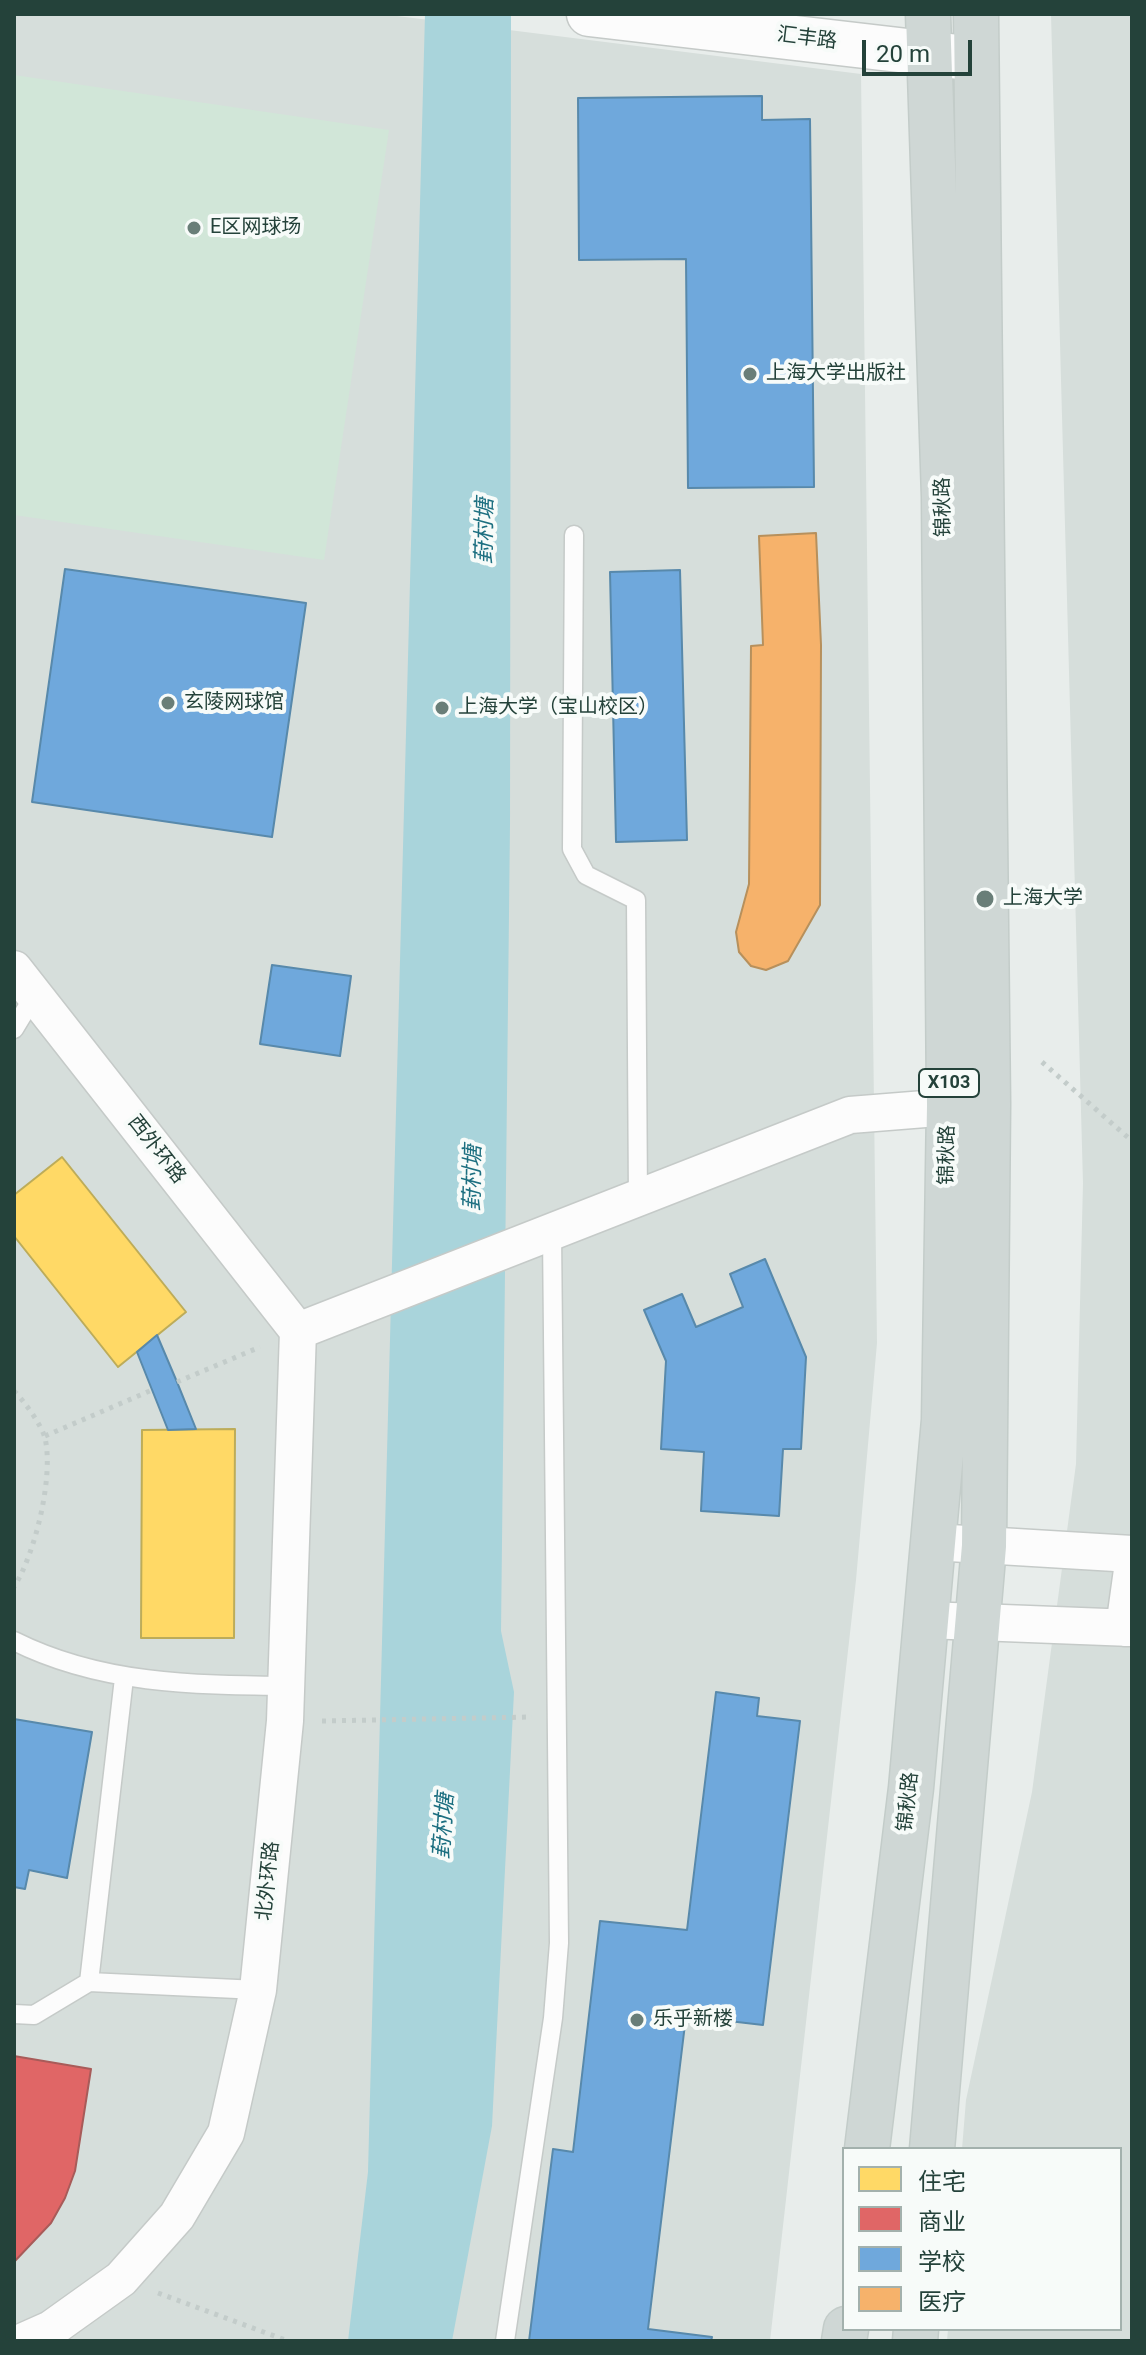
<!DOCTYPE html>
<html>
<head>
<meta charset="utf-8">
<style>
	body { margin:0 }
	#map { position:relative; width:1146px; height:2355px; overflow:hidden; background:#e8edeb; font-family:Roboto,"Noto Sans SC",sans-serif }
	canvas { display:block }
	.frame { position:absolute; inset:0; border:16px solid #24423a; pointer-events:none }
	.legend { position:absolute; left:842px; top:2147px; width:280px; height:184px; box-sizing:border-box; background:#f7fbf9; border:2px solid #a3b1ad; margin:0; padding:10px 14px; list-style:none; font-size:24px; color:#24423a }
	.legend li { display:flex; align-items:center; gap:16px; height:40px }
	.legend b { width:40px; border:2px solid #a3b1ad }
	.scale { position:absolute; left:862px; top:40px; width:110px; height:36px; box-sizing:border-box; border:4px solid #24423a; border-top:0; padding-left:10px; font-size:24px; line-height:28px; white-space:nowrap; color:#24423a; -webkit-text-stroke:6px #f7fbf9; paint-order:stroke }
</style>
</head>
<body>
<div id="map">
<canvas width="1146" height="2355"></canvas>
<div class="frame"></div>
<ul class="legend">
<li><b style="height:22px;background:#ffd966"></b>住宅</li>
<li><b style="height:22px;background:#e06666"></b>商业</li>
<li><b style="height:22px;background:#6fa8dc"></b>学校</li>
<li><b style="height:22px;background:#f6b26b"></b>医疗</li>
</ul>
<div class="scale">20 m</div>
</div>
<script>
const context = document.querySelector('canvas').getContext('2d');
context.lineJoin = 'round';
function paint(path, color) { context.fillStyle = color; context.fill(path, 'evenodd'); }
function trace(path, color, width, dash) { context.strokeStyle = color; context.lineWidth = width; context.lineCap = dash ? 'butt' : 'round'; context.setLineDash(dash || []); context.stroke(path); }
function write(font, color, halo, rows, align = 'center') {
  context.font = font + ' Roboto,"Noto Sans SC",sans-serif'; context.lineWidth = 8; context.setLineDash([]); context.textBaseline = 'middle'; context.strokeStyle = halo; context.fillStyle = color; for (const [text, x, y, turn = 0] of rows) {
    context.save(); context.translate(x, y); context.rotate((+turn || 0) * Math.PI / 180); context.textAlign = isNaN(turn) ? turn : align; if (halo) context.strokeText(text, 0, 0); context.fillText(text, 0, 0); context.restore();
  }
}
paint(new Path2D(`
	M14,14H381L861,74L877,1343L856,1580L770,2341H14Z
	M1051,14H1132V2341H947L948,2329H1120V2149H962L966,2100L1032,1792L1076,1464L1083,1183Z`), '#d6dedb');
paint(new Path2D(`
	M14,75L389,130L324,560L14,515Z`), '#d1e6d8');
paint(new Path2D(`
	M425,14H511L510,824L501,1631L514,1692L492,2126L452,2341H348L368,2172Z`), '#a9d4db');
const homes = new Path2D(`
	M62,1157L186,1312L118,1367L14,1236V1195Z
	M235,1429L234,1638H141L142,1430Z`);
paint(homes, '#ffd966');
trace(homes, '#bdac59', 2);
const shops = new Path2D(`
	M14,2056L91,2069L75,2171L65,2198L51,2223L14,2262Z`);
paint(shops, '#e06666');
trace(shops, '#a85b59', 2);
const schools = new Path2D(`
	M762,96V120L810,119L814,487L688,488L686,259L579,260L578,98Z
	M65,569L306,603L272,837L32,802Z
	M680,570L687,840L616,842L610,572Z
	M272,965L351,976L340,1056L260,1044Z
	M765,1259L806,1357L801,1449H783L779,1516L701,1511L704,1452L661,1449L666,1361L644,1310L682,1294L696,1327L743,1307L730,1274Z
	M157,1335L177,1382L196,1429L168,1430L137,1352Z
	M157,1335L177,1382L196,1429L168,1430L137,1352Z
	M157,1335L177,1382L196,1429L168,1430L137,1352Z
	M716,1692L759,1698L757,1716L800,1721L763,2025L686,2016L648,2329L712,2337L711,2341H529L553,2149L573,2152L600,1921L687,1930Z
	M14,1719L92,1732L67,1878L29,1870L25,1889L14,1887Z`);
paint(schools, '#6fa8dc');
trace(schools, '#5889ab', 2);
const health = new Path2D(`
	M816,533L821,645L820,905L788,961L766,970L751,966L739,952L736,932L749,884L751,646L763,645L759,536Z`);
paint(health, '#f6b26b');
trace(health, '#b7905c', 2);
const service = new Path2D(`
	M574,535L572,849L586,875L636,900L638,1200
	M14,1029L34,996
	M14,1641C100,1684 192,1685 286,1686
	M89,1982L124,1678
	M14,2014L34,2015L89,1982L258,1990
	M505,2341L553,2018L559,1943L552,1233`);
const minor = new Path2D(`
	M14,969L298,1331
	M298,1331L850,1115L975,1105
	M933,1542L1132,1554
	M926,1620L1132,1628
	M1124,1628L1132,1570
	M24,2341L51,2329L121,2279L177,2216L226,2133L258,1990L285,1721L298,1331`);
const tertiary = new Path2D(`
	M589,14L976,59`);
const primary = new Path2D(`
	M867,2149L911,1788L944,1420L949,1106L944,497L928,14
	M932,2149L984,1546L988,1104L976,14
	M844,2341L846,2329
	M915,2341L916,2329`);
trace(service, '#c5cac8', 21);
trace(minor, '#c5cac8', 39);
trace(tertiary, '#c5cac8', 47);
trace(primary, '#c3ccc9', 47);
trace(new Path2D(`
	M1042,1062L1132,1141
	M177,1382L260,1347
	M14,1391C24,1401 41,1424 45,1438C54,1477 35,1554 14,1587
	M45,1436L152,1390
	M322,1721L532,1717
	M158,2293L288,2341`), '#c3ccca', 5, [4, 6]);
trace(service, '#fcfcfc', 18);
trace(minor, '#fcfcfc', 36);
trace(tertiary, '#fcfcfc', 44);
trace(primary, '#cfd7d5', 44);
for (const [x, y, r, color] of [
	[194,228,8,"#697e78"],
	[750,374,8,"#697e78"],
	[168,703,8,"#697e78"],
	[442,708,8,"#697e78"],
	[985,899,10,"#697e78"],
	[637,2020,8,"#697e78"]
]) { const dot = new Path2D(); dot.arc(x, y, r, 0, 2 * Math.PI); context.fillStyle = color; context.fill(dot); trace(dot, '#f7fbf9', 3); }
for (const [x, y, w] of [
	[949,1083,60]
]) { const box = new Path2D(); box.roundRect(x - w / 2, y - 14, w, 28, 6); context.fillStyle = '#f7fbf9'; context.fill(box); trace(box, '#24423a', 2); }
write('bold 18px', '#24423a', null, [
	["X103",949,1083]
]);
write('20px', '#24423a', '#f7fbf9', [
	["汇丰路",807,39,7],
	["锦秋路",944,507,-91],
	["西外环路",156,1150,52],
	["锦秋路",948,1155,-89],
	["锦秋路",909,1802,-84],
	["北外环路",269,1881,-84]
]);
write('20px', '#24423a', '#f7fbf9', [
	["E区网球场",210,228],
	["上海大学出版社",766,374],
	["玄陵网球馆",184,703],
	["上海大学（宝山校区）",458,708],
	["上海大学",1003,899],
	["乐乎新楼",653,2020]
], 'left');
write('italic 22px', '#1c6f80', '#f7fbf9', [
	["葑村塘",486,531,-89],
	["葑村塘",474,1178,-89],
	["葑村塘",445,1826,-86]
]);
</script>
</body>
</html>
